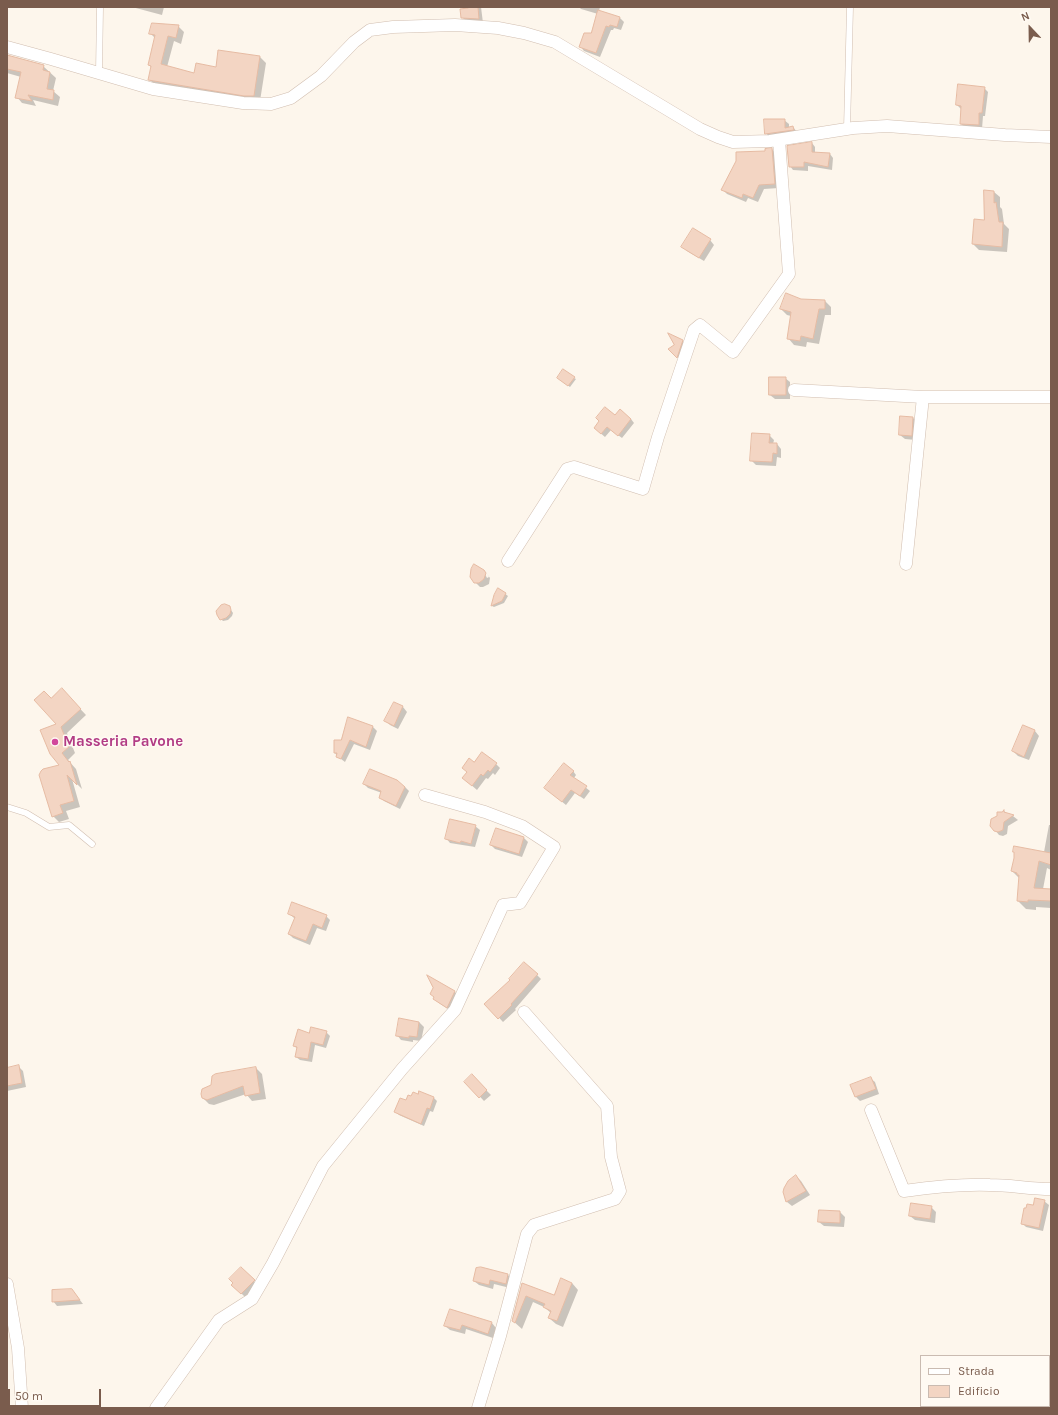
<!DOCTYPE html>
<html>
<head>
<meta charset="utf-8">
<style>
	body { margin:0 }
	#map { position:relative; width:1058px; height:1415px; overflow:hidden; background:#fdf6ec; font-family:Karla,sans-serif }
	canvas { display:block }
	.frame { position:absolute; inset:0; border:8px solid #7a5c4d; pointer-events:none }
	.legend { position:absolute; left:920px; top:1355px; width:130px; height:52px; box-sizing:border-box; background:#fffaf3; border:1px solid #cabbb1; margin:0; padding:5px 7px; list-style:none; font-size:12px; color:#7a5c4d }
	.legend li { display:flex; align-items:center; gap:8px; height:20px }
	.legend b { width:20px; border:1px solid #cabbb1 }
	.north { position:absolute; left:1010px; top:8px; width:40px; height:40px; -webkit-text-stroke:3px #fffaf3; paint-order:stroke; rotate:338deg; font-size:11px; font-weight:700; line-height:16px; text-align:center; color:#7a5c4d }
	.north::after { content:''; display:block; margin:auto; width:14px; height:18px; background:#7a5c4d; clip-path:polygon(50% 0,100% 100%,50% 72%,0 100%) }
	.scale { position:absolute; left:8px; top:1389px; width:93px; height:18px; box-sizing:border-box; border:2px solid #7a5c4d; border-top:0; padding-left:5px; font-size:12px; line-height:14px; white-space:nowrap; color:#7a5c4d; -webkit-text-stroke:3px #fffaf3; paint-order:stroke }
</style>
</head>
<body>
<div id="map">
<canvas width="1058" height="1415"></canvas>
<div class="frame"></div>
<ul class="legend">
<li><b style="height:5px;background:#fff"></b>Strada</li>
<li><b style="height:11px;background:#f3d5c3"></b>Edificio</li>
</ul>
<div class="north">N</div>
<div class="scale">50 m</div>
</div>
<script>
const context = document.querySelector('canvas').getContext('2d');
context.lineJoin = 'round';
function paint(path, color) { context.fillStyle = color; context.fill(path, 'evenodd'); }
function trace(path, color, width, dash) { context.strokeStyle = color; context.lineWidth = width; context.lineCap = dash ? 'butt' : 'round'; context.setLineDash(dash || []); context.stroke(path); }
function write(font, color, halo, rows, align = 'center') {
  context.font = font + ' Karla,sans-serif'; context.lineWidth = 3; context.setLineDash([]); context.textBaseline = 'middle'; context.strokeStyle = halo; context.fillStyle = color; for (const [text, x, y, turn = 0] of rows) {
    context.save(); context.translate(x, y); context.rotate((+turn || 0) * Math.PI / 180); context.textAlign = isNaN(turn) ? turn : align; if (halo) context.strokeText(text, 0, 0); context.fillText(text, 0, 0); context.restore();
  }
}
paint(new Path2D(`
	M132,7H164L162,15Z
	M469,7H481L483,23L467,22L462,17L469,9Z
	M579,7H600L599,11L620,18L624,22L621,30L614,28L613,30H611L600,57L584,51L580,46L592,34L598,14L581,9Z
	M178,26L184,32L181,44L174,41L167,67L195,74L216,68L219,51L260,57L266,63L260,101L155,85L149,79L152,68L149,65L155,38L150,33Z
	M7,56L43,66L56,78L53,91L60,97L58,106L33,100L36,106L22,103L17,97L21,77L7,73Z
	M984,88L988,92L985,116H983L982,129L964,127L961,124V109L957,105Z
	M784,120L789,124V128L793,127L797,132L770,138L766,133Z
	M812,143L815,147V153L830,154L833,158L832,170L808,166V171L793,170L790,166Z
	M772,149L776,154L779,188L764,189L758,202L748,198L746,202L727,194L723,190L766,152Z
	M994,192L1000,197V207L1002,209L1004,224L1009,229L1007,252L979,250L973,244L985,221Z
	M710,240L714,245L704,261L687,251L683,246Z
	M801,300L825,301L831,307V315H825L819,344L807,342L806,347L794,345L788,338L791,316L787,315L781,309Z
	M682,341L687,346L681,361L669,349Z
	M574,378L576,379L570,387L560,380Z
	M785,378L790,382V399H775L770,395Z
	M616,416L631,419L634,423L622,438L611,430L605,437L599,432Z
	M901,417L913,418L918,422L916,440L905,439L900,435Z
	M769,435L774,440L773,444H777L781,449V458L777,457L776,466L756,465L751,460Z
	M484,572L487,578L489,577L487,574L490,578L489,584L483,587H480L472,579Z
	M499,589L508,596L504,603L494,607L492,606L495,595Z
	M229,607L233,613L232,616L228,620L223,621L221,619Z
	M68,696L86,715L67,733L75,753L68,760L76,769L82,789L72,779L80,807L66,811L69,819L59,822L53,816L61,765L58,724L51,699Z
	M394,703L403,707L407,712L398,729L390,725L386,721Z
	M1024,726L1035,731L1039,736L1029,760L1018,756L1013,751Z
	M373,727L377,731L370,750L354,744L345,762L337,756L335,753L342,741Z
	M474,763L496,764L500,768L495,775L493,773L488,779L486,778L477,790L463,778Z
	M573,771L576,775L574,778L590,791L584,799L575,793L566,805L545,788Z
	M364,784L405,787L409,791L400,809L384,801L380,797L382,793L368,788Z
	M1004,811L1007,814L1013,816L1018,820L1008,826L1007,834L1003,836L999,835L995,830L1002,813Z
	M1049,825H1051V870L1047,868L1043,889L1051,890V908L1036,907V910L1026,909L1018,901L1020,879L1012,871L1044,852Z
	M475,826L480,830L475,847L450,843L446,838Z
	M496,830L524,838L528,842L522,857L495,849L491,845Z
	M289,913L326,916L330,920L326,931L317,928L310,945L293,938L289,934L295,919Z
	M537,975L541,979L515,1009L516,1010L503,1022L486,1004Z
	M429,978L455,992L459,996L451,1011L439,1003L434,999V988Z
	M400,1019L419,1022L424,1027L421,1041L413,1040V1042L401,1040L397,1035Z
	M326,1032L330,1036L326,1048L315,1045L312,1062L300,1060L296,1057L298,1049L294,1046L310,1034Z
	M18,1066L23,1071L26,1087L7,1091V1069Z
	M256,1068L262,1074L266,1099L252,1101L246,1094L214,1105L209,1104L203,1098L212,1086Z
	M472,1076L491,1095L484,1101L466,1082Z
	M870,1078L875,1082L879,1094L860,1101L856,1097L851,1085Z
	M420,1092L434,1098L437,1101L433,1112L430,1111L424,1126L399,1115L396,1112L406,1101L419,1095Z
	M796,1176L801,1181L810,1195L792,1206L787,1202L784,1192Z
	M1044,1201L1049,1205L1043,1231L1026,1227L1022,1223Z
	M931,1207L936,1212L935,1223L915,1220L910,1216Z
	M820,1211L840,1212L845,1217L844,1227L824,1226L819,1222Z
	M241,1268L258,1285L246,1298L233,1285Z
	M508,1275L512,1279L510,1288L494,1284L493,1289L479,1285L474,1281Z
	M572,1283L578,1290L563,1327L556,1324L549,1318L551,1313L544,1307L533,1302L522,1329L513,1321L523,1284L554,1296Z
	M76,1295L83,1304L57,1306L53,1301Z
	M492,1323L496,1328L493,1338L466,1329L465,1334L450,1330L445,1326Z`), '#0003');
const building = new Path2D(`
	M468,7H478L479,19L461,18L460,9L468,8Z
	M598,10L620,17L617,27L610,25L609,27L606,26L596,53L579,47L584,33H591Z
	M152,23L179,25L176,38L168,36L161,64L194,73L196,63L216,67L218,50L260,56L254,96H244L148,80L151,66L148,65L155,35L149,34Z
	M7,55L44,65L43,70L50,72L47,89L54,90L53,100L28,95L32,101L15,98L21,72L7,69Z
	M958,84L985,87L982,113H979V125L960,124L961,106L956,105Z
	M764,119H785V128L793,126L794,130L765,134Z
	M812,142V152L830,153L828,167L804,162V167H789L787,146Z
	M772,148L775,184L759,185L753,198L743,194L742,198L721,190L736,161V152L765,151V149Z
	M984,190L994,191V203L996,202L999,222H1003L1002,247L972,244L974,219L984,220Z
	M693,228L711,239L699,258L681,247Z
	M786,293L801,299L825,300V309H819L813,339L801,336L800,341L787,339L791,312L780,309Z
	M668,333L683,340L677,358L668,349L674,345Z
	M563,369L575,377L568,386L557,378Z
	M769,377H786V395H769Z
	M605,407L615,415L620,409L631,419L618,436L607,427L601,434L594,428L599,421L596,418Z
	M900,416L913,417L912,436L899,435Z
	M752,433L770,434L769,443H777V454L773,453L772,462L750,461Z
	M474,564L484,570L486,573L484,579L479,583H474L470,577L471,569Z
	M498,588L506,593L502,601L491,606L494,595Z
	M225,604L230,606L231,610L230,614L226,618L220,620L217,615L216,611L221,605Z
	M62,688L81,709L61,727L69,747L62,753L69,762L70,761L77,785L67,775L74,801L60,805L63,813L52,817L39,775L41,771L43,769L59,765L50,754L40,730L56,724L34,700L44,691L51,698Z
	M394,702L403,706L394,726L384,721Z
	M348,717L373,726L366,747L350,740L341,759L336,757L337,753H334V740H341Z
	M1023,725L1035,730L1024,757L1012,751Z
	M482,752L497,763L490,772L488,770L483,776L481,774L472,786L462,778L467,772L462,768L469,758L474,762Z
	M564,763L574,771L570,775L587,786L580,796L571,790L562,802L544,788Z
	M370,769L397,780L405,787L396,806L379,798L381,791L363,784Z
	M1004,810V812L1014,815L1004,822L1003,830L998,832L994,831L990,826L991,819L997,816V812H1002Z
	M450,819L476,825L471,844L461,841L460,843L445,839Z
	M496,828L524,837L519,854L490,845Z
	M1014,846L1051,853V865L1039,861L1034,888L1051,889V901L1028,900V902L1017,901L1019,875H1017V873L1011,871L1014,858V852H1013Z
	M292,902L327,915L322,928L313,924L306,941L288,934L295,917L288,914Z
	M524,962L538,974L511,1004L512,1005L498,1019L484,1004L510,980L509,979Z
	M427,975L455,991L447,1008L433,999L434,997L430,994L433,988Z
	M399,1018L419,1022L417,1037L409,1036V1038L396,1036Z
	M311,1027L327,1031L323,1045L311,1042L308,1059L295,1057L297,1047L293,1046L298,1029L309,1033Z
	M19,1065L22,1083L7,1086V1068Z
	M256,1067L260,1093L245,1096L243,1086L207,1100L202,1098L201,1094L202,1089L211,1085L212,1076L215,1074Z
	M472,1074L487,1090L479,1098L464,1082Z
	M871,1077L876,1089L855,1097L850,1085Z
	M419,1091L434,1097L430,1109L427,1108L421,1124L394,1112L400,1098L406,1100L408,1095L411,1096L413,1092L418,1094Z
	M796,1175L806,1191L786,1202L783,1192L784,1188L788,1181Z
	M1035,1198L1045,1200L1039,1228L1021,1224L1024,1208H1026L1027,1204L1033,1205Z
	M911,1203L932,1206L930,1219L909,1216Z
	M819,1210L840,1211V1223L818,1222Z
	M241,1267L255,1280L241,1294L231,1285L233,1283L229,1279Z
	M481,1267L508,1274L506,1284L490,1280L489,1285L473,1281L476,1268Z
	M561,1278L572,1283L557,1321L548,1318L551,1311L543,1307L545,1304L526,1296L515,1323L512,1321L522,1283L554,1295Z
	M72,1289L80,1300L52,1302V1290Z
	M450,1309L492,1322L488,1334L462,1325L460,1330L444,1326Z`);
paint(building, '#f3d5c3');
trace(building, '#e6bba3', 1);
const service = new Path2D(`
	M99,73L100,7
	M847,129L850,7
	M7,807L26,813L49,827L69,825L92,844`);
const minor = new Path2D(`
	M7,47L51,59L153,89L243,103L271,104L291,98L321,76L354,42L370,30L393,27L455,25L498,28L524,33L555,42L700,129L718,137L733,142L770,141L853,128L887,126L1005,135L1051,137
	M794,390L923,397H1051
	M508,561L567,469L574,467L643,489L658,437L694,330L700,325L733,352L789,274L779,140
	M906,564L923,397
	M871,1110L904,1191C932,1187 961,1184 990,1185C1010,1185 1030,1189 1051,1189
	M7,1284L18,1348L22,1408
	M156,1408L219,1320L252,1299L273,1263L323,1166L402,1069L455,1010L503,905L520,903L554,847L522,826L485,812L425,795
	M478,1408L500,1336L527,1234L534,1225L615,1199L620,1191L611,1157L607,1106L524,1012`);
trace(service, '#d1beb0', 7);
trace(minor, '#d1beb0', 13);
trace(service, '#fff', 6);
trace(minor, '#fff', 12);
for (const [x, y, r, color] of [
	[55,742,4,"#d1479c"]
]) { const dot = new Path2D(); dot.arc(x, y, r, 0, 2 * Math.PI); context.fillStyle = color; context.fill(dot); trace(dot, '#fffaf3', 1.5); }
write('bold 15px', '#b23c85', '#fffaf3', [
	["Masseria Pavone",63,742]
], 'left');
</script>
</body>
</html>
